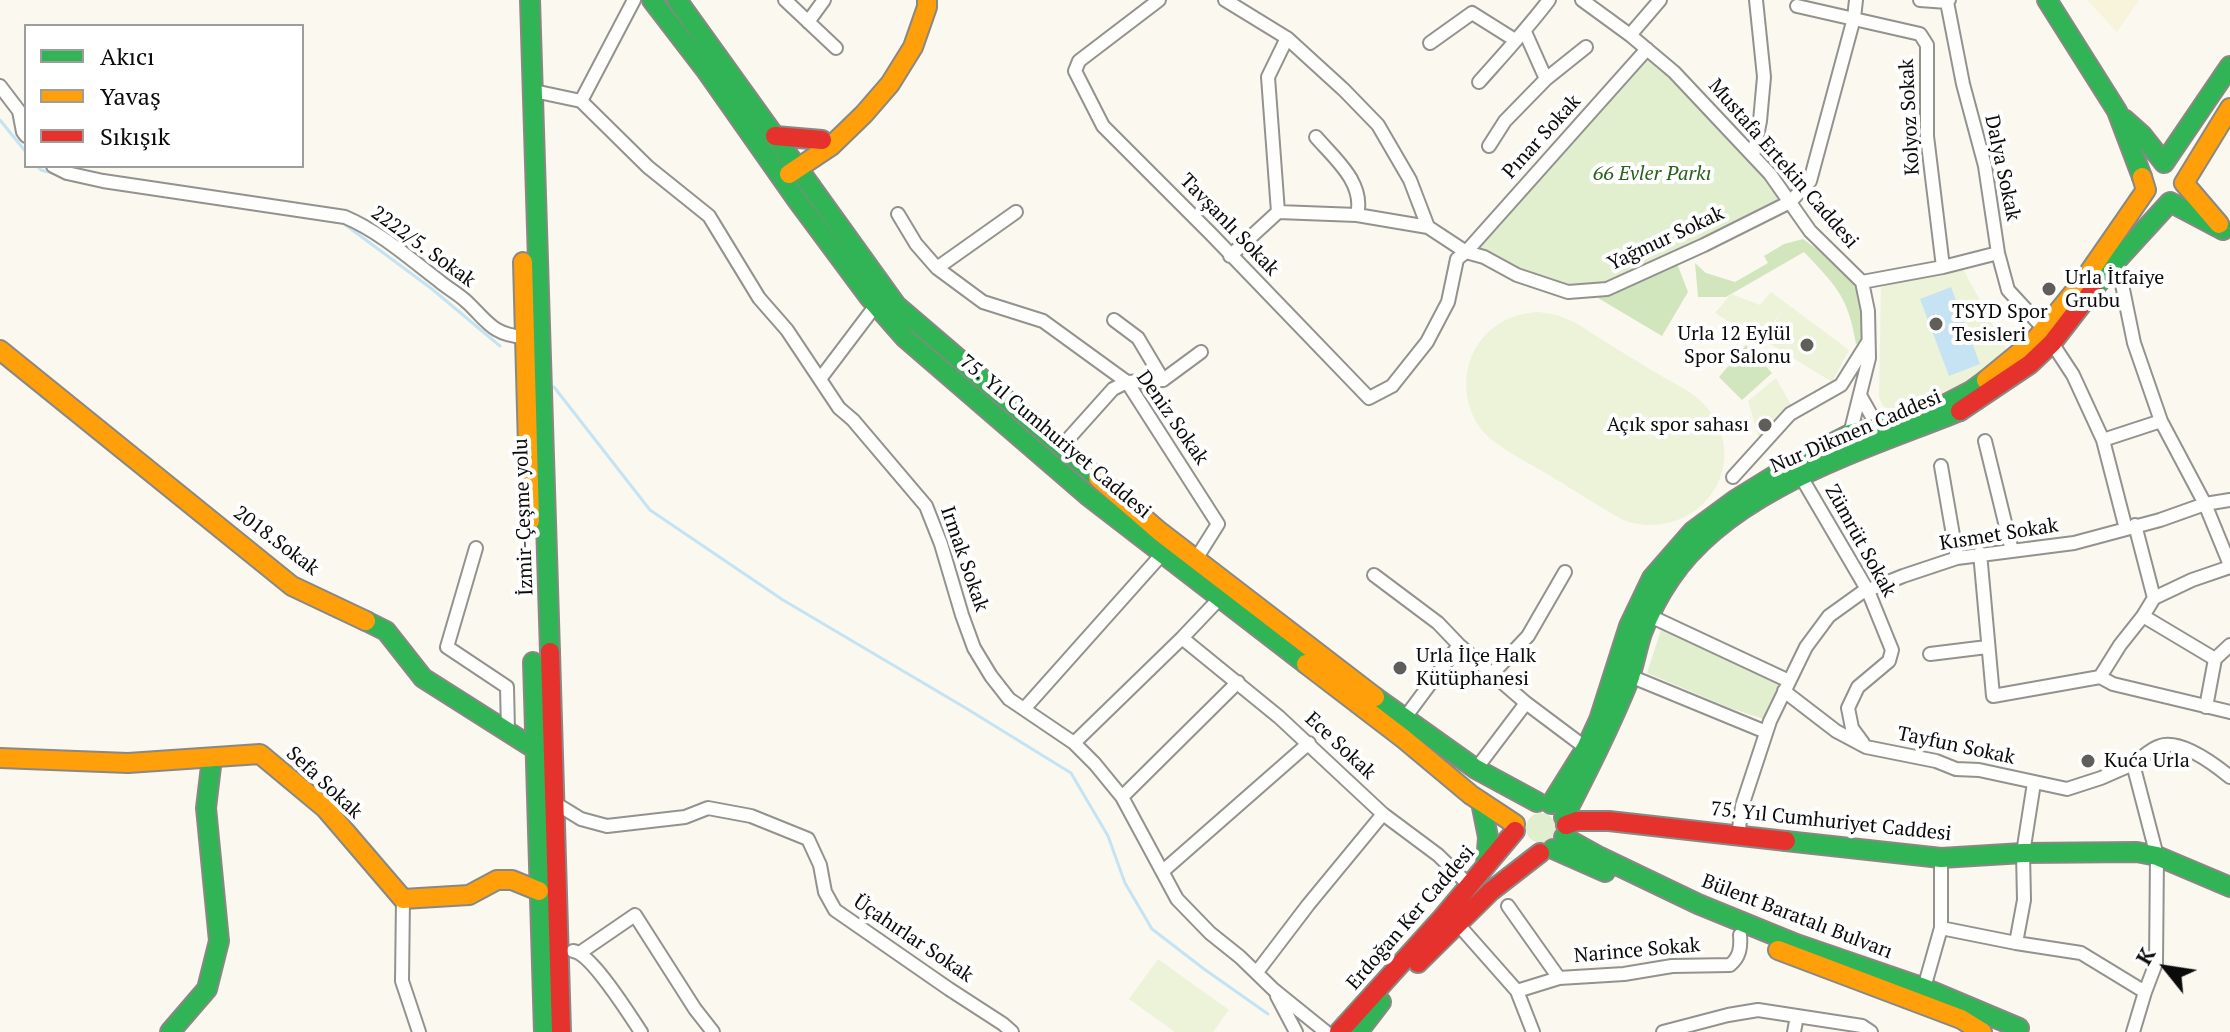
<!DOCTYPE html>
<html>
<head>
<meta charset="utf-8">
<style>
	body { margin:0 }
	#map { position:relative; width:2230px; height:1032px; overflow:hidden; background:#faf8ef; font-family:"PT Serif",serif }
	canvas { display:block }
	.legend { position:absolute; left:24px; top:24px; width:280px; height:144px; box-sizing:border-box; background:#fff; border:2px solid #9d9d9d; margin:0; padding:10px 14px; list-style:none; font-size:24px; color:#0b0b0b }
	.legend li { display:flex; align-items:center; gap:16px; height:40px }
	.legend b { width:40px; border:2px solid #9d9d9d }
	.north { position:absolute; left:2126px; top:928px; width:80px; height:80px; -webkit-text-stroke:6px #fff; paint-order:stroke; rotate:300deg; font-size:22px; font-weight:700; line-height:32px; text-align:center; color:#0b0b0b }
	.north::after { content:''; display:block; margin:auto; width:28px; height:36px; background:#0b0b0b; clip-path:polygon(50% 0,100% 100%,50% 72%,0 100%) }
</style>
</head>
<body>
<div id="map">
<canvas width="2230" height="1032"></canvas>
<ul class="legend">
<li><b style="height:10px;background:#30b455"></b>Akıcı</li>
<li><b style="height:10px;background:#ff9f0a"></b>Yavaş</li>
<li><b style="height:10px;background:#e5322d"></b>Sıkışık</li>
</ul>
<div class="north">K</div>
</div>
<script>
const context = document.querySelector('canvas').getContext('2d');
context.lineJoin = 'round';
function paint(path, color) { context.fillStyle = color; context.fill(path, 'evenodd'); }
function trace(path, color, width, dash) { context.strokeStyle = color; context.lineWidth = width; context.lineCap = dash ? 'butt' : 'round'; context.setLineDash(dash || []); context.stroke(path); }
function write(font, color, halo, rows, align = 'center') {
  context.font = font + ' "PT Serif",serif'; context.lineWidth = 8; context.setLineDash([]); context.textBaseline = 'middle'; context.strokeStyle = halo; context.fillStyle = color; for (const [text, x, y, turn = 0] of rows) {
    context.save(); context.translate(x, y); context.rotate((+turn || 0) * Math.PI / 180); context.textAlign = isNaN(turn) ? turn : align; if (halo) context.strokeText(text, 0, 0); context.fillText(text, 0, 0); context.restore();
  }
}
paint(new Path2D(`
	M2087,0H2139L2117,32Z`), '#f7f4db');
paint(new Path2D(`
	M1647,49L1790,202L1607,289L1568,292L1466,252Z
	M1661,630L1752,669L1789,681L1770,721L1730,708L1647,673Z
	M1526 828a15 15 0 1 1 30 0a15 15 0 1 1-30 0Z`), '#e2efcf');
paint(new Path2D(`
	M1803,239L1862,282L1869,339L1856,344C1848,296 1836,286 1804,252L1726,297H1698L1695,263L1706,273L1735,282L1768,263L1764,256L1784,244Z
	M1673,263L1678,266L1688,292L1662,336L1598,298Z
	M1746,345L1772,373L1742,400L1719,377Z`), '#d2e6be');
paint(new Path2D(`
	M1962,267L2012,360L1923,416L1892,410L1883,406L1879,397L1881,287Z
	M1771,292L1849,350L1832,382L1764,340L1781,312L1759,340L1715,313L1731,294L1760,305Z
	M1539,312L1557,315L1574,322C1602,340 1630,357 1658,374C1675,384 1696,393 1708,409C1755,470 1693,545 1623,520C1598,506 1574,490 1549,475C1530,464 1509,453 1492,440C1466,419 1459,381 1474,351C1487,326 1512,313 1539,312Z
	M1776,378L1792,407L1760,442L1748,401Z
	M1158,959L1229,1010L1213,1032H1175L1129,999Z`), '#ecf3d9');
paint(new Path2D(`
	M1951,287L1980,364L1949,376L1920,299Z`), '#c6e3f3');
trace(new Path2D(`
	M0,120L26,152
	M37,166L41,170L59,175
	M322,220L343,223L432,289L500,346
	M554,387L650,510L783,600L964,707L1071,773L1108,836L1125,883L1152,929L1204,969L1268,1014`), '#c6e3f3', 3);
const street = new Path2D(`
	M785,0L836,48
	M1159,0L1079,61L1075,71L1103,126L1211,234L1369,398L1392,386L1427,342L1448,302L1457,259L1466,252L1647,49
	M1225,0L1287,38L1344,90L1378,125L1410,180L1428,227L1466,252L1484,257L1517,275L1568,292L1607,289L1704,245L1790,202L1810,181L1854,18L1856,0
	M1582,0L1630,35L1674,72L1770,174L1810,231L1862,282L1868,311L1869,358L1850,434L1860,451
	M1920,0L1947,2L1949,0
	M1947,2L1963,84L1985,166L1998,253L2008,290L2044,329
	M1797,6L1920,34L1927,45V136L1943,267
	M808,22L824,0
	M1630,35L1660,0
	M1430,43L1472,13L1515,40
	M1546,79L1586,47
	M1479,82C1503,55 1527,29 1549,0
	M0,86L19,111L23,132L26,136
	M534,91L581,101L648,167L709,216L759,298L787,330L839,408L853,420L926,506L941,544L962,615L974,648L991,676L1009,699L1074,743L1095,764L1122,797L1177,899L1210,933L1240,957L1274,990L1326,1032
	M581,101L634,0
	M1316,137C1335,159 1365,183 1357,215
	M1489,146L1505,121L1546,79L1525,32
	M1753,156L1760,121L1764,77L1756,0
	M53,166L67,173L103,181L345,217C380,232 408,257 438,280C447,288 459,294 468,303C488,322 493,335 524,337
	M1278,212L1268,77L1287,38
	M1278,212L1357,215L1428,227
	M898,214L916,244L937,268L983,302L1043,321L1127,382L1218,524L1196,559
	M1230,256L1278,212
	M2117,260L2134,343L2161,421L2205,504L2230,565
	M937,268L1016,212
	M1862,282L1943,267L1998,253
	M1114,320L1138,338L1163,380
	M2052,343L2073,375L2103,440L2126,529
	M820,379L876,305
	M1861,397L1880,431
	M2103,440L2161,421
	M1985,441L2012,551
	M1061,447L1113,389L1127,382L1163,380L1201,352
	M1941,466L1957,558
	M1800,475L1868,591L1892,650L1889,661L1858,687L1848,708L1852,728L1863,743
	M1733,477L1790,414L1841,385L1868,342
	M2135,525L2154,598
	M476,548L447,647L507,687L508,731
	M1980,553L1993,696L2100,677L2113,684L2230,712
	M1374,575L1438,623L1459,645L1526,703L1586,748
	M2154,598L2192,580L2230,567
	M1650,616L1789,681
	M2143,616L2215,659
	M1182,638L1279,717L1383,814L1438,855L1469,885
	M1930,654L1987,647
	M1493,673L1528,636L1565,572
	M1630,676L1766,732
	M2100,677L2120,645L2143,616L2154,598
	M1784,691L1836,731L1866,747L1936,761L1956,769L1979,770L2067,789L2101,778L2133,764
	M2206,707L2215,659L2230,645
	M1024,709L1163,553
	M1404,719L1459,645
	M1074,743L1182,638L1220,598
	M1476,769L1526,703
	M1122,797L1238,682
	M555,803L581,819L607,826L685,817L708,808L751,816L808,839L820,865L825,892L835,910L949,989L1003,1024L1012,1032
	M1738,836L1742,806L1770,721L1806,647L1829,616L1861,593L1903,576L1957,558L2074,543L2160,520L2205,504L2230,500
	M1163,871L1309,743
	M403,899L402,981L419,1032
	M1508,906L1559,978
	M1456,922L1517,991L1533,1032
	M1941,928L2016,943L2081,953L2145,992
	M2016,943L2024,900L2023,853L2034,783
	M573,951C591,953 629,1014 641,1032
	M581,952L635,915L695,1009L713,1032
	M1257,972L1308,905L1383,814
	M1924,988L1941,928V858
	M1517,991L1559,978L1624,974L1672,966L1730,965C1740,957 1741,947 1740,935
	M1277,996L1296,1032
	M1663,1032L1728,1015L1758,1010L1862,1026L1871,1032
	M1794,1032L1797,1016
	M2133,1032L2145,992L2156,963L2157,856L2133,764C2141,759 2151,748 2160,746C2181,739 2214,764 2230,777`);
const fast = new Path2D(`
	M530,0L550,652
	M652,0L705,69L797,200L869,297L905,338L1087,495L1306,664
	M677,0L896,305L1098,478
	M2047,0L2117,111L2142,177
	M2124,119L2142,135L2164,163L2230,66
	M2093,290L2117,260L2170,202L2223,230
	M366,621L386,631L423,678L535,749
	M533,662L544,1032
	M1375,697L1476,769L1537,802
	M1481,802L1488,837L1486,865
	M1551,804L1586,748L1599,720L1629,626L1652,578L1693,531L1735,500L1798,461L1850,434L1923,416L1971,391L1986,380
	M1564,817C1587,772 1610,727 1629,680C1634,665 1637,648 1642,633C1649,615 1659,595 1670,579C1730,489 1863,450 1960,411
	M1564,837L1600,857L1698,904L1796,944L1924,988L2019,1028
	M1786,841L1941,858L2023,853L2137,852L2157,856L2230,887
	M1553,849L1605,872
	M170,1032L207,989L219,941L206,808L212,758
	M1358,1032L1381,1002`);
const slow = new Path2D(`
	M789,174L831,146L864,114L890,84L913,47L927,7V0
	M2219,224L2184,183L2230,108
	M523,262L530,521
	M0,350L292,586L366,621
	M1986,380L2036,339L2083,281L2146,190L2142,177
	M1098,478L1159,531L1375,697
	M1306,664L1404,739L1471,795L1515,824
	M0,758L128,763L260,754L325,808L403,899L469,895L497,880H512L539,891
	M1778,950L1961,1019L1982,1032`);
const jam = new Path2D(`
	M775,136L822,140
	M1960,411L2030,364L2052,343L2093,290
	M550,652L561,1032
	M1566,825L1577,821H1609L1786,841
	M1418,963L1491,891L1540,853
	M1339,1032L1442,918L1515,831`);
trace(street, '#93928e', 16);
trace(fast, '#898884', 22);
trace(slow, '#898884', 22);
trace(jam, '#898884', 22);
trace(street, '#fefefd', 12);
trace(fast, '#30b455', 18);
trace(slow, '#ff9f0a', 18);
trace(jam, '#e5322d', 18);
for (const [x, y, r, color] of [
	[2049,289,8,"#5f5e5b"],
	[1936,324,8,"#5f5e5b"],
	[1807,345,8,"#5f5e5b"],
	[1765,425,8,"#5f5e5b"],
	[1400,668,8,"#5f5e5b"],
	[2088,761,8,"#5f5e5b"]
]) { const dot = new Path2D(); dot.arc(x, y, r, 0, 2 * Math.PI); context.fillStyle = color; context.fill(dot); trace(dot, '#fff', 3); }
write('20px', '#0b0b0b', '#fff', [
	["Kolyoz Sokak",1910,117,-93],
	["Pınar Sokak",1542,137,-48],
	["Mustafa Ertekin Caddesi",1783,164,49],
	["Dalya Sokak",2002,168,78],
	["Tavşanlı Sokak",1229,225,46],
	["Yağmur Sokak",1666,239,-25],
	["2222/5. Sokak",423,247,36],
	["Deniz Sokak",1172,418,55],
	["Nur Dikmen Caddesi",1856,432,-23],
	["75. Yıl Cumhuriyet Caddesi",1055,437,40],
	["İzmir-Çeşme yolu",524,517,-92],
	["Kısmet Sokak",1999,535,-9],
	["2018.Sokak",276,541,37],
	["Zümrüt Sokak",1860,541,61],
	["Irmak Sokak",964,559,71],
	["Ece Sokak",1340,746,43],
	["Tayfun Sokak",1956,746,12],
	["Sefa Sokak",324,783,43],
	["75. Yıl Cumhuriyet Caddesi",1831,822,6],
	["Bülent Baratalı Bulvarı",1797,917,21],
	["Erdoğan Ker Caddesi",1411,918,-49],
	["Üçahırlar Sokak",913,939,34],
	["Narince Sokak",1637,951,-5]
]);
write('italic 20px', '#2a611d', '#fff', [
	["66 Evler Parkı",1652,174]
]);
write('20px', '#0b0b0b', '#fff', [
	["Urla İtfaiye",2065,278],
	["Grubu",2065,301],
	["TSYD Spor",1952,312],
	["Tesisleri",1952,335],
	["Urla 12 Eylül",1791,334,"right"],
	["Spor Salonu",1791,357,"right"],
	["Açık spor sahası",1749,425,"right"],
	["Urla İlçe Halk",1416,656],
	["Kütüphanesi",1416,679],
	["Kuća Urla",2104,761]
], 'left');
</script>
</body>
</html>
